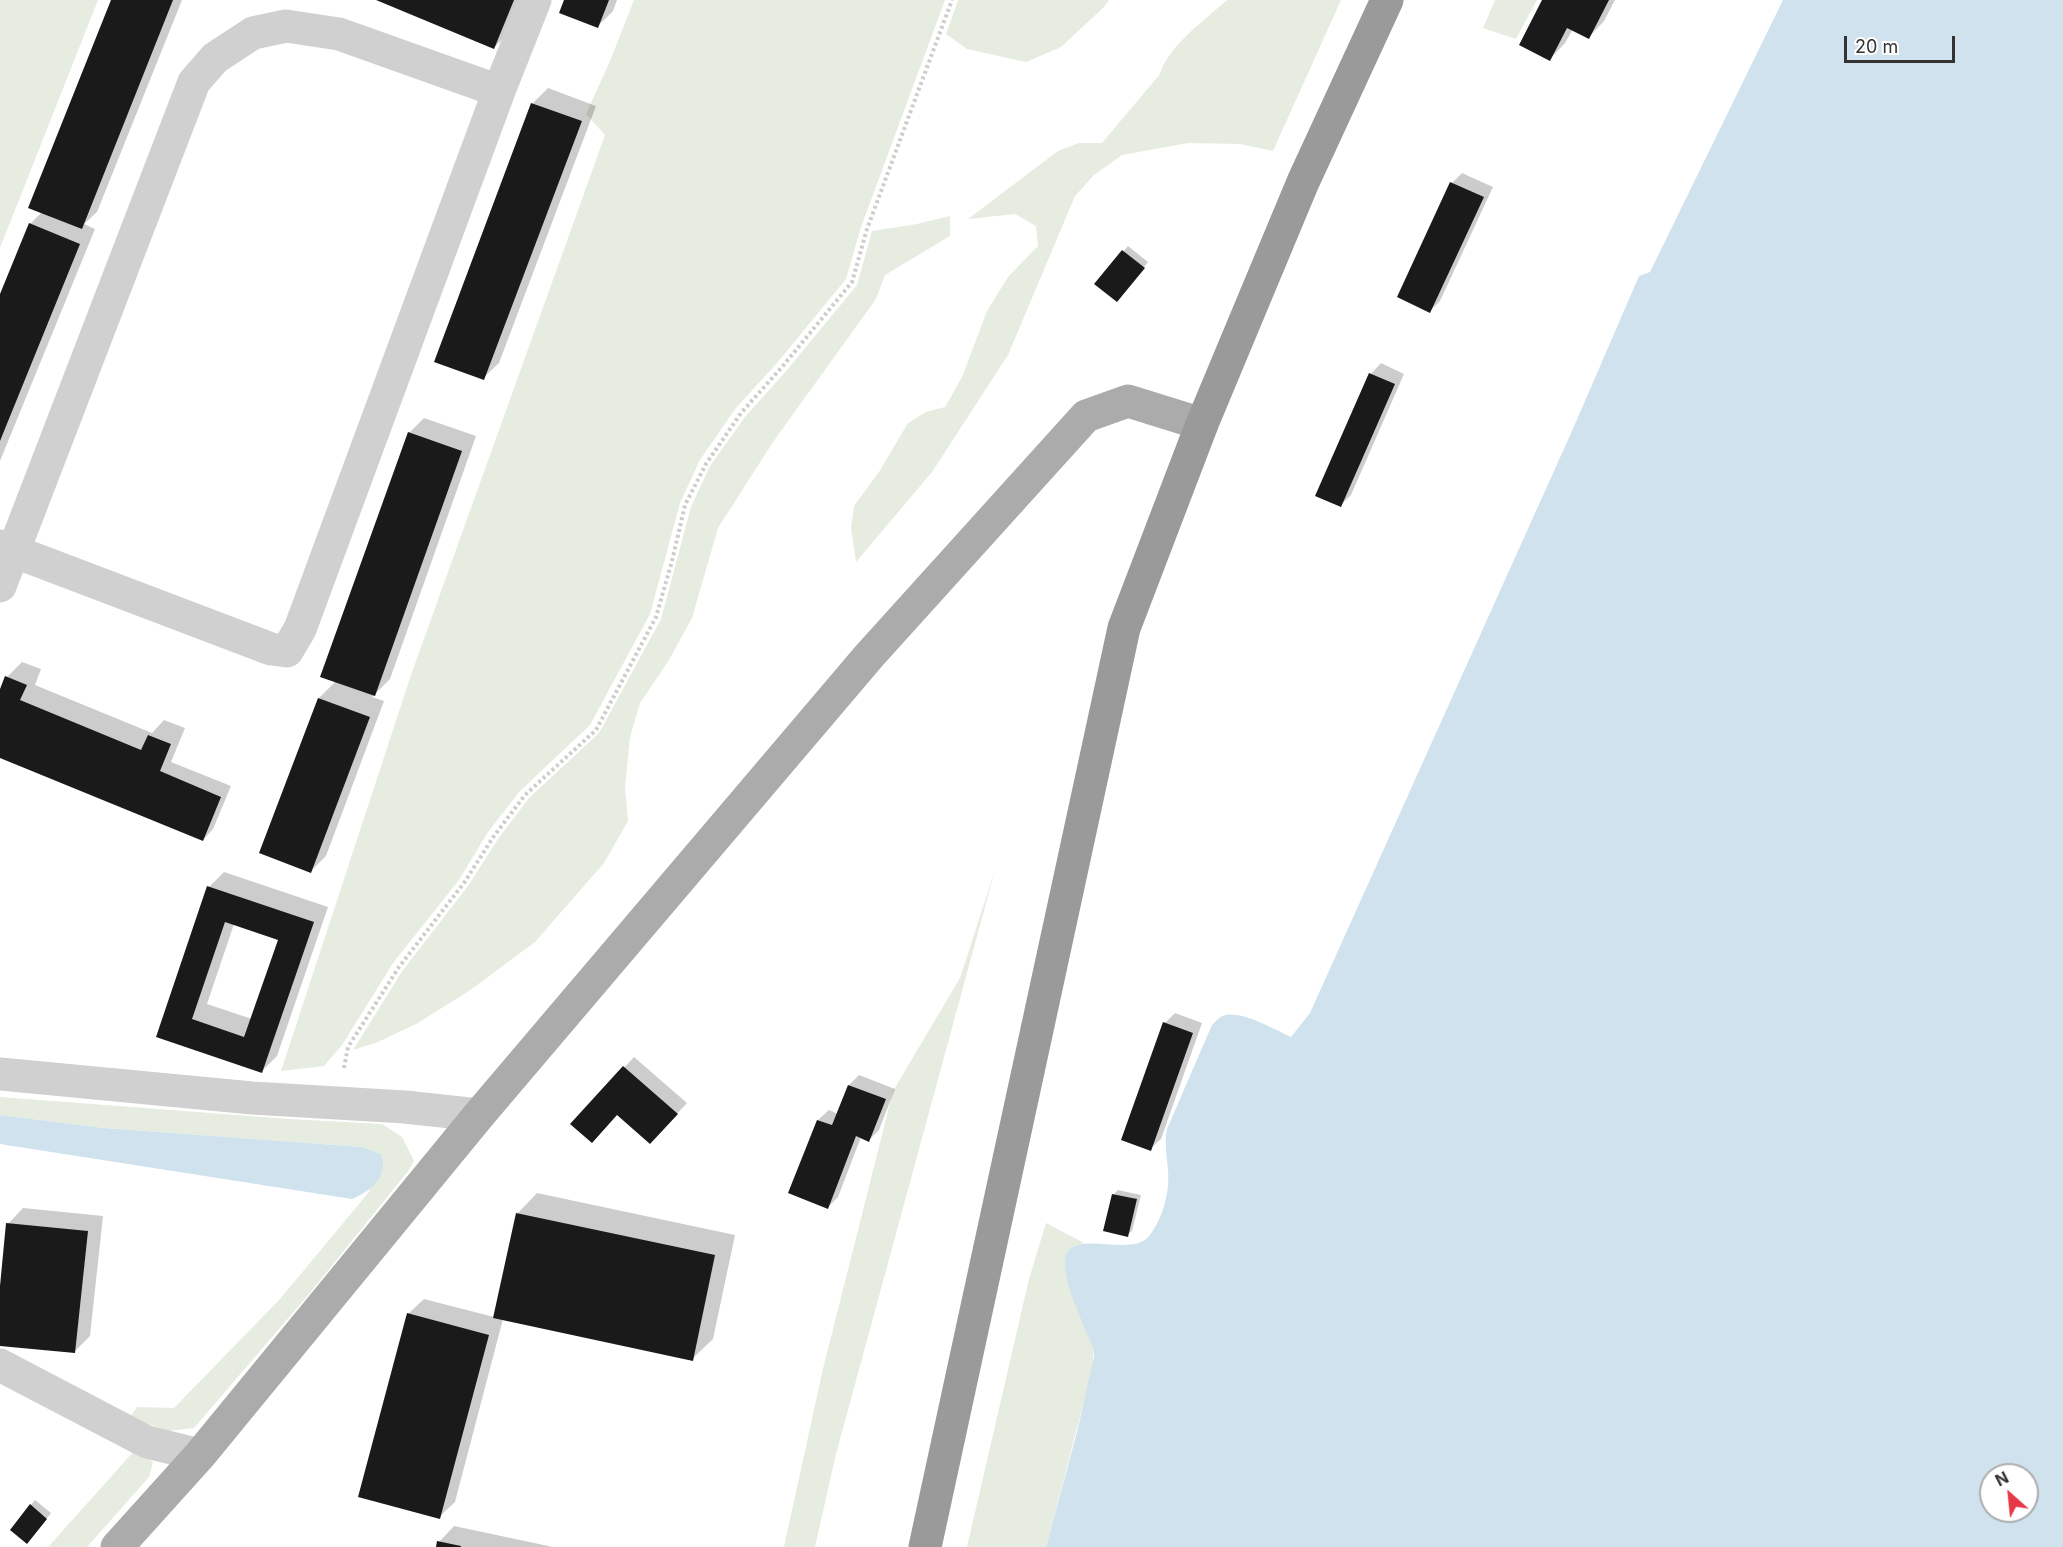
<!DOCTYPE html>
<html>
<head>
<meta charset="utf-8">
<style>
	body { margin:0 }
	#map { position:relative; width:2063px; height:1547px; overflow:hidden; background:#fff; font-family:Inter,sans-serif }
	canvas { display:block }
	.north { position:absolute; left:1979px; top:1463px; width:60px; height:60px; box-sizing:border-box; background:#fff; border:2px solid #adadad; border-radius:50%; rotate:333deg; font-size:16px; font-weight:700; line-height:24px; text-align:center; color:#333 }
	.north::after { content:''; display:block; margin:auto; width:21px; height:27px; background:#e63946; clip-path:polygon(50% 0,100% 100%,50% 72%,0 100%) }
	.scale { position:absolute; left:1844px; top:36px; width:111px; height:27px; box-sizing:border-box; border:3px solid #333; border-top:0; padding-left:8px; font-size:18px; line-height:21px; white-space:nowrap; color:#333; -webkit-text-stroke:4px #fff; paint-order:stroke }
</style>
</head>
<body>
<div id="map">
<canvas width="2063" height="1547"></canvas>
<div class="north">N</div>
<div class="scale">20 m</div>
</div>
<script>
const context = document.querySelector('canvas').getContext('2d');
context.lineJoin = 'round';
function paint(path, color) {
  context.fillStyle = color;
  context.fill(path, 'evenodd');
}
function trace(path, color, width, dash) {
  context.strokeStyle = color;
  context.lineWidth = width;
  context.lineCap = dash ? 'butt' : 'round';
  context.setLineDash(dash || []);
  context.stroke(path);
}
const green = new Path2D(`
	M0 0H98L0 248Z
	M634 0H945L861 227 846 279 777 363 735 409 700 460 680 503 650 614 590 725 520 791 488 832 459 880 393 963 342 1045 324 1066 281 1071 411 675 605 135 586 114 610 61Z
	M958 0H1109L1104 7 1061 47 1026 62 967 49 946 34Z
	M1227 0H1341L1273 151 1240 144 1188 143 1122 155 1094 175 1075 196 1008 355 932 472 856 562 851 528 854 506 879 472 908 423 926 412 945 407 962 377 987 311 1008 277 1038 246 1036 226 1015 214 968 219 1058 151 1079 143H1102L1160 74C1168 46 1206 19 1227 0Z
	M1495 0H1537L1516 39 1483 28Z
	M950 216V236L885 275 876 299 773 442 718 528 692 618 669 660 640 703 630 737 625 788 628 821 604 863 535 942 469 991 416 1024 378 1042 353 1050 403 970 468 886 498 839 529 798 599 733 661 619 691 507 710 466 745 417 787 370 857 285 872 231 917 224Z
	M995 870 836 1454 815 1547H784L822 1373 893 1091 960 978Z
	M0 1097 289 1119 382 1124 402 1137 414 1161 409 1170 309 1294 194 1428 167 1431 130 1417 137 1407 174 1408 280 1299 369 1192 381 1154 362 1147 104 1128 0 1115Z
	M1046 1223 1084 1243 1074 1246 1065 1264 1070 1288 1093 1348V1367L1046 1547H967L1029 1279Z
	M135 1450 153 1462 149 1477 87 1547H48Z`);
const water = new Path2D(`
	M1783 0H2063V1547H1046L1077 1432 1094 1357 1093 1348C1084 1324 1066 1290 1065 1265 1063 1223 1130 1260 1149 1236 1163 1219 1170 1191 1168 1170 1167 1157 1164 1143 1167 1129L1212 1025C1215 1022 1219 1017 1223 1016 1240 1009 1275 1030 1291 1037L1310 1013 1572 431 1639 276 1650 272ZM1991 1475H2027V1511H1991Z
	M0 1115 104 1128 362 1147 381 1154C389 1177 371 1191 352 1199L0 1144Z`);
const shadow = new Path2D(`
	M113 0H182L97 212 84 224 95 229 0 461V298L30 224 42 212Z
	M379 0H522L509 32 494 48Z
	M566 0H617L613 11 597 27Z
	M1544 0H1615L1604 21 1589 37 1573 29 1565 43 1550 59Z
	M548 88 596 106 499 363 483 378 436 361 533 103Z
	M1462 173 1493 187 1440 301 1430 311 1452 183Z
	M1128 246 1148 262 1122 295 1096 284Z
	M1381 363 1404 374 1351 495 1341 505 1317 495 1371 374Z
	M424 418 476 436 390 679 372 697 384 701 326 856 311 871 319 698 336 681 409 433Z
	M22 662 41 669 35 685 152 733 164 720 185 728 171 762 231 786 213 829 203 840 0 756V693L7 677Z
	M224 872 328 907 277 1056 262 1071 158 1036 209 887ZM234 924 280 939 252 1019 207 1004Z
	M1175 1013 1202 1023 1161 1139 1150 1149 1165 1023Z
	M634 1057 687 1103 660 1132 618 1114 572 1124Z
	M859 1075 895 1089 879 1130 869 1140 861 1137 838 1197 828 1207 790 1193 818 1120 829 1110 838 1114 849 1085Z
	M1118 1190 1141 1195 1132 1231 1127 1235 1114 1194Z
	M537 1193 735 1235 713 1339 692 1359 503 1319 455 1502 439 1517 408 1314 424 1299 494 1317 517 1214Z
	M23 1208 103 1216 90 1336 75 1351 0 1344V1300L8 1224Z
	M35 1500 51 1513 32 1537 31 1505Z
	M454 1526 553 1547H437L439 1542Z`);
const building = new Path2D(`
	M111 0H173L82 229 28 208Z
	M376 0H514L494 49Z
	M564 0H609L598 28 559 13Z
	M1542 0H1609L1589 39 1567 28 1550 61 1519 45Z
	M531 103 582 121 484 380 434 362Z
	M1450 182 1484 197 1430 313 1397 297Z
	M29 223 80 244 0 441V294Z
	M1122 250 1145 268 1117 302 1094 284Z
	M1369 373 1395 384 1341 507 1315 496Z
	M408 432 462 451 375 696 320 677Z
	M5 676 27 685 20 700 141 750 148 735 171 744 160 771 221 797 203 841 0 758V689Z
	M318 698 370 717 311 873 259 853Z
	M207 886 314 922 262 1073 156 1037ZM225 922 278 940 244 1037 192 1019Z
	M1163 1022 1193 1033 1151 1151 1121 1140Z
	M623 1066 678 1114 650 1144 617 1115 592 1143 570 1124Z
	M848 1085 886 1099 869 1142 856 1136 828 1209 788 1193 817 1120 832 1125Z
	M1112 1194 1137 1199 1128 1237 1103 1231Z
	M516 1213 715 1255 693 1361 493 1318Z
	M6 1223 88 1231 75 1353 0 1346V1286Z
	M407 1313 489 1335 440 1519 358 1497Z
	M30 1504 47 1519 27 1544 10 1530Z
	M437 1541 461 1546V1547H436Z`);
const path = new Path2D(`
	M344 1068 348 1047 399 967 464 883 494 836 525 795 596 730 656 617 672 561 685 505 706 464 741 413 782 367 852 282 867 229 952 0`);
const minor = new Path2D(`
	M0 546 271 649 287 651 300 629 499 91 535 0
	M0 586 194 82 215 58 253 33 286 26 339 34 499 91
	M0 1074 252 1098 405 1107 479 1115
	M0 1365 147 1442 200 1455`);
const major = new Path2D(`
	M117 1547 200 1455 479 1115 869 656 1086 416 1128 401 1202 424`);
const highway = new Path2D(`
	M925 1547 1124 628 1202 424 1303 182 1387 0`);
paint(green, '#e6ecdf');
paint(water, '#cfe2ee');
paint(shadow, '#0003');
paint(building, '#1a1a1a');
trace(path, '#cdcdcd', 4, [3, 3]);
trace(minor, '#d0d0d0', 33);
trace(major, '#ababab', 33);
trace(highway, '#9a9a9a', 33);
</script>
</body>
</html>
